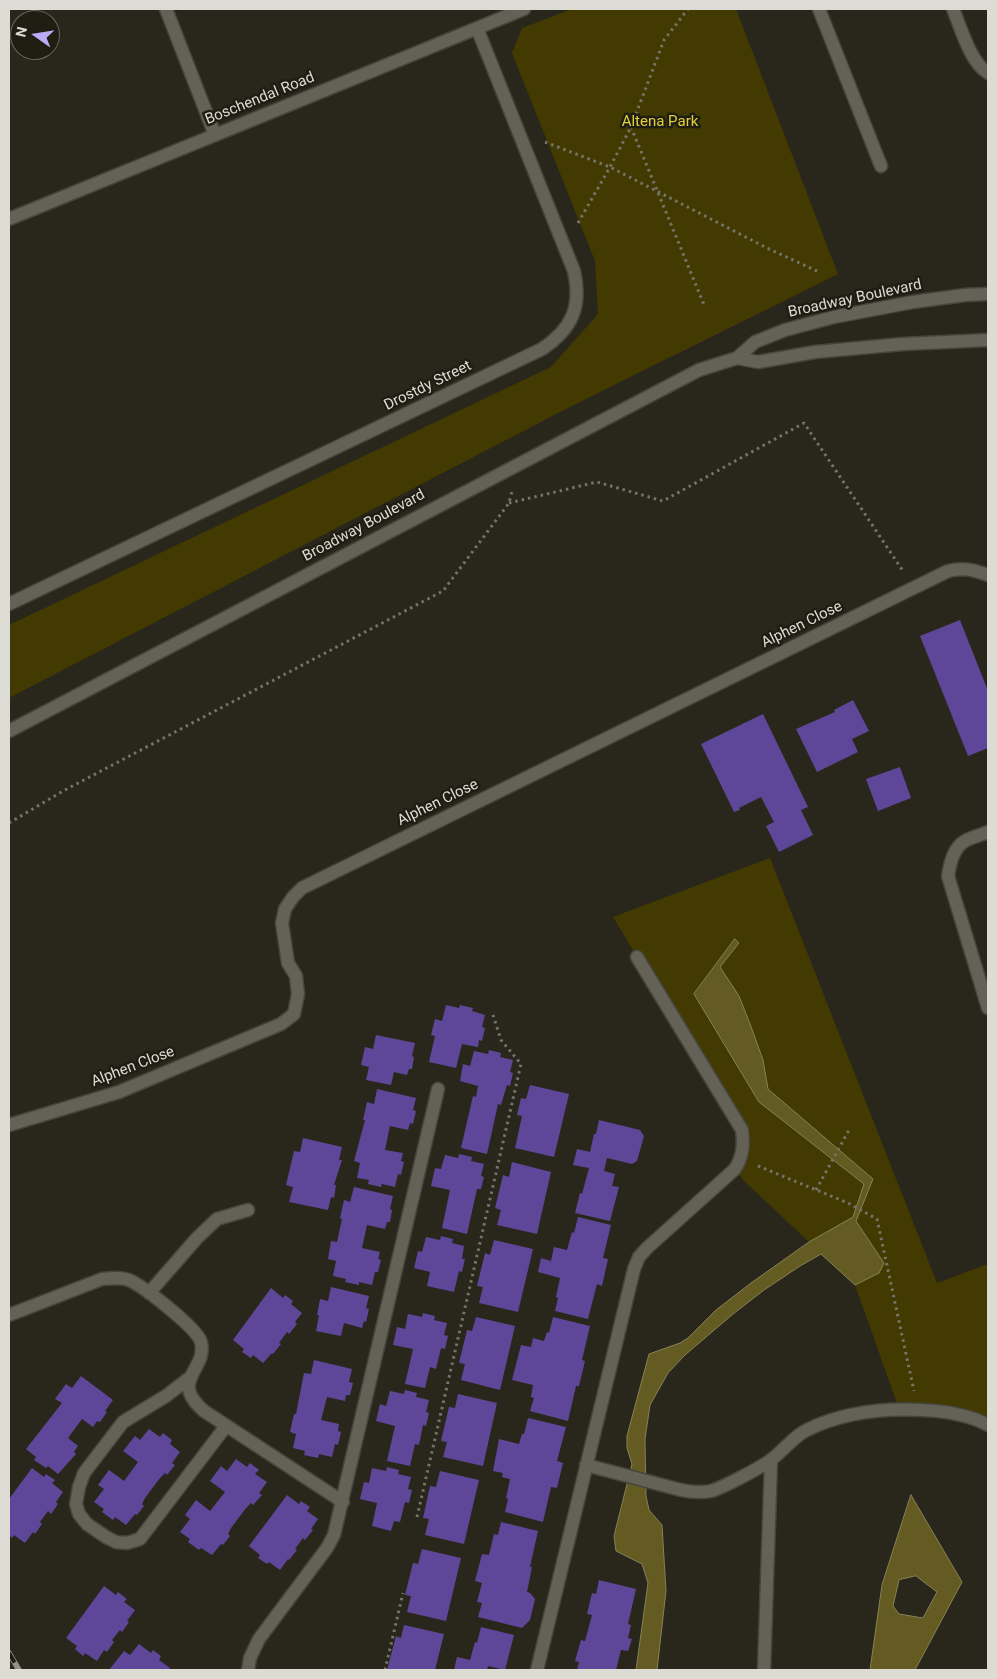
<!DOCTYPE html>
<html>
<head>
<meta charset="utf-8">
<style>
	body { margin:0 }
	#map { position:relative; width:997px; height:1679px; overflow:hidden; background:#29271c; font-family:Roboto,sans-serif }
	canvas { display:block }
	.frame { position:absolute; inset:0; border:10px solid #dcdcd4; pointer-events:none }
	.north { position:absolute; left:10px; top:10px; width:50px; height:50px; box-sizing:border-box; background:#1f1e13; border:1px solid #6b6a60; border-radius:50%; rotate:283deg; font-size:14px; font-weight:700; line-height:20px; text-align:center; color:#dcdcd4 }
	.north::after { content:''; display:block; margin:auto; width:18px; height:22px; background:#bbaaf6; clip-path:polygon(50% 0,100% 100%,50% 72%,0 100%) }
</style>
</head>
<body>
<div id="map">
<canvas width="997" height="1679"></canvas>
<div class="frame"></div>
<div class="north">N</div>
</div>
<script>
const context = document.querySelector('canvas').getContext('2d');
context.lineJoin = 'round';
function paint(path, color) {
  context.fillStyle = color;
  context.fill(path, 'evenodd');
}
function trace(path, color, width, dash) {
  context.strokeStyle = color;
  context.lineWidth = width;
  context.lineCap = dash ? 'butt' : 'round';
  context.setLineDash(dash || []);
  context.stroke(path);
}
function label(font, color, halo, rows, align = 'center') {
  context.font = font + ' Roboto,sans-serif';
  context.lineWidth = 5;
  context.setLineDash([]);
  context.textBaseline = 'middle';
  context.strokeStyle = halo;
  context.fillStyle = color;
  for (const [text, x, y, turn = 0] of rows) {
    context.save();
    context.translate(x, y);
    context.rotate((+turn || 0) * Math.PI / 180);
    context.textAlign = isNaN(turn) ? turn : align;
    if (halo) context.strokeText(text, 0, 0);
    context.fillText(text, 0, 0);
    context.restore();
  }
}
const green = new Path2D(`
	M572 9H736L838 274 566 409 9 698V625L551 367 598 314 595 261 512 53 522 28Z
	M770 858 937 1283 988 1264V1423L898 1406 855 1285 744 1181 736 1170 743 1130 613 917Z`);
const water = new Path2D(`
	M735 939 739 943 720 967 739 996 750 1024 763 1060 768 1089 873 1179 856 1221 884 1263 879 1273 855 1285 821 1254 800 1266 764 1290 733 1314 685 1355 668 1373 650 1405 645 1439 646 1496 649 1510 662 1525 666 1591 657 1670H636L648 1583 642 1564 616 1551 614 1536 632 1464 627 1448V1436L649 1354 680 1343 688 1338 716 1310 751 1283 809 1242 853 1217 864 1184 759 1102 694 994Z
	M911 1495 962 1582 915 1670H870L882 1585ZM916 1576 937 1592 923 1618 899 1614 893 1606 899 1580Z`);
const building = new Path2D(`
	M960 620 988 691V748L968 756 920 636Z
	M853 700 869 731 852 739 858 752 817 772 796 729 835 712 834 710Z
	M763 714 808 807 801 810 813 835 779 852 766 826 774 822 761 797 739 808 740 810 734 812 701 744Z
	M900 767 911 798 878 811 866 779Z
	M446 1005 459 1008 460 1005 473 1008 472 1011 485 1015 482 1027 485 1028 482 1041 479 1040 478 1047 462 1044 456 1068 429 1062 435 1036 431 1035 435 1019 442 1021Z
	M376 1035 415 1043 412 1056 414 1057 412 1069H409L407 1075 394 1072 391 1085 366 1080 369 1067 361 1065 365 1047 373 1049Z
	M489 1050 501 1053 500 1057 513 1060 510 1072 513 1073 510 1086 507 1085 501 1105 498 1104 487 1154 461 1148 473 1096 476 1097 478 1086 460 1081 463 1064 470 1066 474 1051 488 1054Z
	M530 1085 569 1094 554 1157 515 1148 522 1116 517 1115 521 1098 526 1099Z
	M377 1089 416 1098 413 1110 416 1111 413 1124 410 1123 408 1130 390 1126 385 1150 403 1153 401 1161 404 1162 401 1175 398 1174 395 1187 382 1184 381 1187 368 1184 369 1180 357 1178 360 1163 354 1161 365 1120H363L367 1102 374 1104Z
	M599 1120 640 1130 644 1136 637 1161 632 1164 607 1158 604 1171 615 1174 612 1186 619 1187 610 1221 575 1213 580 1193 582 1194 589 1168 573 1165 577 1149 590 1152 594 1134H596Z
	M303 1138 342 1147 339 1160H342L334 1185H336L334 1198 331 1197 328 1210 289 1202 293 1187 286 1185 294 1151 300 1152Z
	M459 1154 472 1157 471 1161 484 1164 481 1176 484 1177 481 1189H477L467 1234 442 1228 450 1190 431 1186 435 1168 441 1169 445 1155 458 1158Z
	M512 1162 551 1172 537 1234 497 1225 501 1210 495 1208 503 1175 509 1177Z
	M354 1187 393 1196 390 1209 392 1210 390 1222H387L385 1229 367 1225 362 1248 380 1252 378 1259 381 1260 378 1272H375L372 1285 359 1282V1285L345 1282 346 1279 333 1276 336 1261 328 1259 331 1241 337 1242 342 1219 340 1218 344 1200 350 1202Z
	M578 1217 611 1225 603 1258 608 1259 602 1286 597 1284 588 1319 555 1311 558 1298 556 1297 560 1278 538 1272 541 1258 551 1261 554 1247 567 1250 572 1232 574 1233Z
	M441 1236 453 1239 452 1243 464 1246 462 1259H465L462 1272 459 1271 454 1292 427 1286 430 1272 414 1268 418 1251 422 1252 426 1237 440 1240Z
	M494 1240 533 1249 518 1312 479 1303 483 1287 477 1286 485 1253 490 1255Z
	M331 1287 369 1296 366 1308 369 1309 366 1322 364 1321 362 1328 344 1323 341 1336 316 1331 319 1315H317L320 1299 328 1301Z
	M271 1288 283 1298 285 1295 293 1301 291 1304 302 1313 295 1322 297 1324 289 1334 287 1332 279 1343 281 1344 273 1354 272 1353 263 1363 253 1355 251 1358 242 1352 244 1349 233 1340Z
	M423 1313 435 1316 434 1320 447 1323 444 1335 448 1336 445 1349 441 1348 436 1369 430 1367 425 1388 405 1384 413 1349 393 1345 397 1327 405 1329 408 1314 422 1317Z
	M476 1317 515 1326 500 1390 461 1380 465 1364 459 1363 467 1330 472 1331Z
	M553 1317 590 1326 582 1360 585 1361 579 1386H576L568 1421 530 1411 534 1398 531 1397 533 1385 512 1380 521 1345 531 1347 533 1338 544 1341 547 1332 549 1333Z
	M314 1360 352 1369 349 1382 353 1383 350 1395H346L345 1401 327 1397 321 1420 339 1424 338 1431 341 1432 338 1445 335 1444 332 1457 319 1454 318 1458 304 1455 305 1451 293 1448 296 1434 290 1432 294 1414H296L304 1373 311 1374Z
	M81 1376 113 1400 105 1411 107 1412 100 1422 97 1421 93 1427 82 1419 68 1438 78 1446 74 1452 76 1454 58 1474 48 1466 46 1468 34 1460 36 1457 26 1449 62 1403 55 1399 66 1384 72 1388Z
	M405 1390 417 1393 416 1397 429 1400 426 1412 429 1413 426 1426 423 1425 419 1445 415 1444 410 1466 387 1461 395 1426 376 1421 380 1404 386 1406 390 1391 404 1394Z
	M458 1394 497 1403 483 1466 443 1457 447 1442 441 1441 449 1407 455 1408Z
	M528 1418 566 1427 557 1461 563 1463 557 1488 551 1487 543 1522 505 1512 508 1499 506 1498 510 1479 502 1477 503 1473 493 1471 499 1439 519 1444 522 1434H524Z
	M149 1429 160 1437 163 1433 172 1440 170 1444 180 1452 172 1463 175 1465 167 1475 165 1473 160 1478 145 1498 142 1504 144 1506 137 1515 135 1514 126 1525 115 1517 113 1520 102 1512 104 1509 94 1502 104 1489 98 1485 109 1470 124 1481 138 1462 123 1451 135 1436 140 1440Z
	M236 1459 247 1467 250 1463 259 1470 255 1474 267 1482 259 1493 262 1495 253 1505 251 1503 246 1508 231 1528 228 1534 230 1536 223 1545 221 1544 212 1555 201 1548 199 1550 188 1542 190 1539 180 1532 190 1519 185 1515 196 1500 210 1511 225 1492 210 1481 221 1466 227 1471Z
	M387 1467 399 1470 398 1474 411 1477 408 1489 412 1490 409 1503 405 1502 400 1522 394 1521 391 1531 372 1526 377 1503 360 1499 364 1482 369 1483 372 1468 386 1471Z
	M32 1468 44 1477 46 1474 55 1480 52 1483 63 1492 56 1502 58 1504 51 1514 48 1511 40 1522 42 1524 35 1534 33 1532 25 1543 14 1535 12 1538 9 1535V1499Z
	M440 1471 479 1480 464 1544 425 1535 429 1519 423 1518 430 1486 436 1487Z
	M287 1495 299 1504 301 1501 310 1507 307 1511 318 1519 311 1529 313 1530 305 1540 303 1538 295 1549 297 1550 289 1560 288 1559 280 1570 269 1562 267 1564 258 1558 260 1555 249 1546Z
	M501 1522 538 1531 530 1567H532L527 1592 530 1593 535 1599 530 1620 522 1628 478 1617 482 1603 477 1602 482 1583 475 1581 482 1554 489 1555 494 1534 498 1535Z
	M422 1549 461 1558 446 1621 407 1612 411 1596 405 1595 413 1563 418 1564Z
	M599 1580 636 1589 628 1624 631 1625 628 1638 632 1639 628 1651 621 1650 616 1670H577L579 1662 575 1661 581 1640 585 1641 592 1615 587 1614 592 1593 596 1594Z
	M104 1586 116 1595 118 1592 127 1599 124 1602 135 1610 127 1621 129 1622 122 1632 120 1630 112 1640 114 1642 107 1652 104 1650 97 1661 85 1653 83 1656 75 1649 77 1646 66 1638Z
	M404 1625 444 1634 435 1670H387L396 1636 401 1638Z
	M481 1627 514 1635 505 1670 488 1666 487 1670H454L457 1657 470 1660 475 1642 477 1643Z
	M139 1644 151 1653 153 1650 161 1656 159 1660 170 1668 168 1670H109L124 1651 130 1655Z`);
const path = new Path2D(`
	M631 127 705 307
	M545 142 610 167 767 248 819 272
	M578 223 610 167 631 127 664 40 688 9
	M509 503 597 482 663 501 804 423 903 571
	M9 823 63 791 443 591 509 503 512 491
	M758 1166 848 1203 877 1219 914 1391
	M816 1190 849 1130
	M417 1517 521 1064 501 1040 493 1015
	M385 1670 403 1593`);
const street = new Path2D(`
	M166 9 215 135
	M819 9 881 166
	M953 9C961 28 970 62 988 73
	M9 219 524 9
	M9 604 542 349C572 329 582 307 574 271L477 28
	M988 832C981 835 972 837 965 841 953 848 950 864 948 876L988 1008
	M9 1125 119 1092 281 1024 294 1014 298 994 296 976 288 963 282 923 285 909 293 897 302 888 948 571C964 567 974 570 988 575
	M149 1293 197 1238 217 1219 248 1210
	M9 1315 102 1279C112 1278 120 1277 129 1280 143 1286 197 1328 201 1342 208 1370 168 1380 204 1411L343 1502
	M188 1379 166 1396 123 1422 84 1473 79 1487 76 1504 79 1514 87 1524 106 1537 116 1542 127 1543 140 1539 226 1426
	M586 1465 681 1490C691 1492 701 1493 711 1491 724 1487 762 1467 772 1459 784 1450 794 1436 807 1430 843 1412 882 1408 922 1410 945 1411 968 1414 988 1425
	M248 1670 250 1658 259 1639 327 1548 334 1535 438 1089
	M537 1670 634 1269 639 1257 647 1248 735 1169C743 1156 744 1145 742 1130L637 957
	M764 1670 771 1461`);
const secondary = new Path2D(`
	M737 358 758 362 815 352 903 344 988 340
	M9 731 699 370 737 358 755 342 785 330 834 317 913 302 965 295 988 294`);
const rail = new Path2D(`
	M9 1653 19 1670`);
const streetNames = [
	["Boschendal Road",260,99,-22],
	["Broadway Boulevard",855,299,-12],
	["Drostdy Street",428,386,-26],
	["Broadway Boulevard",364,526,-28],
	["Alphen Close",802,625,-26],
	["Alphen Close",438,803,-26],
	["Alphen Close",133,1067,-21]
];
const parkNames = [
	["Altena Park",660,122]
];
paint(green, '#423a00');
paint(water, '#635b22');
trace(water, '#878257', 1);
paint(building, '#5e4799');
trace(street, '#46453c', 15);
trace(secondary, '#46453c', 15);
trace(path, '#75746a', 3, [2.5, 4]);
trace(street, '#646256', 12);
trace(secondary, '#646256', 12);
trace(rail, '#939289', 5.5);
trace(rail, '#1f1e13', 4, [11]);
label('15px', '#dcdcd4', '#1f1e13', streetNames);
label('15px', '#e4cf3d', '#1f1e13', parkNames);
</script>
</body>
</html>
